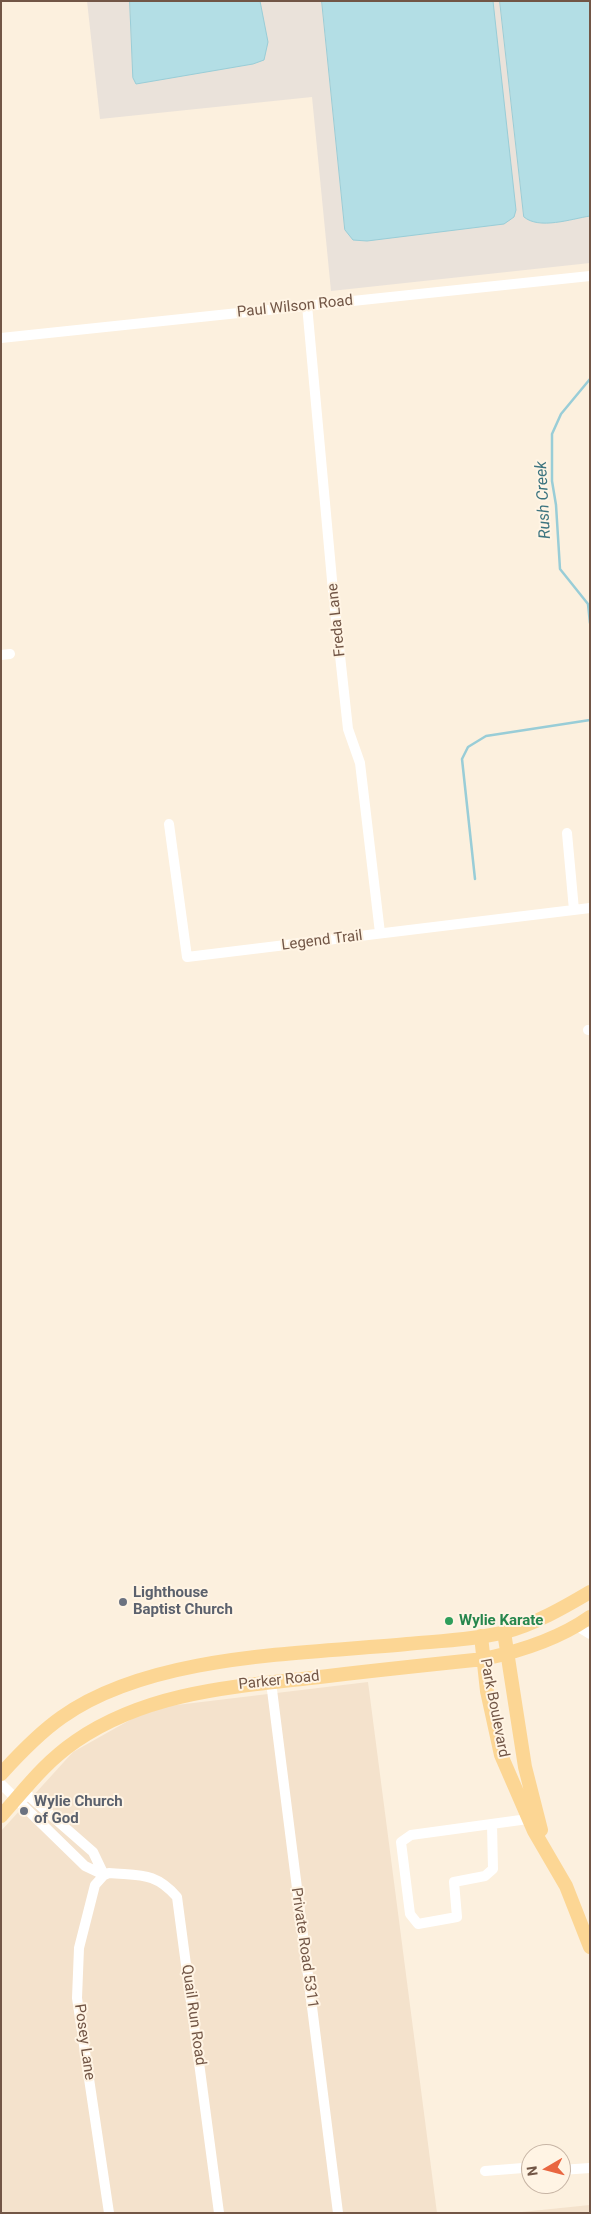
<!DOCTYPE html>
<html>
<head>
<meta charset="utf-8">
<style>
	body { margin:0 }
	#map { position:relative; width:591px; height:2214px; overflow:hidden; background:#fcf0de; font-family:Roboto,sans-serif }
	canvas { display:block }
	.frame { position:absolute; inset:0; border:2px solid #725646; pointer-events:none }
	.north { position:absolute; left:521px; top:2144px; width:50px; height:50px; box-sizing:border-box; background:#fff4e4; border:1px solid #c7b5a5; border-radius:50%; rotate:262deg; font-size:14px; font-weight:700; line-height:20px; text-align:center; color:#725646 }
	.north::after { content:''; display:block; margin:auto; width:18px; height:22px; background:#e96640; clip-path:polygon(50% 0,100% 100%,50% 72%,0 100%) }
</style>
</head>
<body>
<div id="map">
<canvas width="591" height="2214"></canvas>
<div class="frame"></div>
<div class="north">N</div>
</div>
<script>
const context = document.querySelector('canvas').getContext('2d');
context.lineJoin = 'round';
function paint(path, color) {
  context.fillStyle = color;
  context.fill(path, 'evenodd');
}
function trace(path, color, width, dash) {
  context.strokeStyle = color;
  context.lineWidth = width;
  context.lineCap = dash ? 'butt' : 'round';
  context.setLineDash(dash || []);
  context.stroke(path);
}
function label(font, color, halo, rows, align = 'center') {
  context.font = font + ' Roboto,sans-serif';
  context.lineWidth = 4;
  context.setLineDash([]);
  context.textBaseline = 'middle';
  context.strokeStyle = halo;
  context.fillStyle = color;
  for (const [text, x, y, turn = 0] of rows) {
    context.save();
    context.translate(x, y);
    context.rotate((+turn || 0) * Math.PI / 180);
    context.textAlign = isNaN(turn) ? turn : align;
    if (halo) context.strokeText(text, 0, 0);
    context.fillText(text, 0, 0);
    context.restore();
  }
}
const residential = new Path2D(`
	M368 1682 437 2213H1V1831L73 1752 137 1716 160 1707Z
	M590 2205V2213H512Z`);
const industrial = new Path2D(`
	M87 1H590V263L331 291 312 97 100 119Z`);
const water = new Path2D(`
	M130 1H260L268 42 264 60 253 64 136 84 133 78Z
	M322 1H493L516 210 514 217 504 224 367 241 353 240 345 230Z
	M500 1H590V216C571 219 539 230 524 217Z`);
const stream = new Path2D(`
	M590 379 561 414 552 434V481L556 505 560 569 588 604 590 623
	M475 879 462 759 468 747 486 736 590 720`);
const minor = new Path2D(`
	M307 305 333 591 348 729 360 763 380 933
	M1 338 590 276
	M1 655 10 654
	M169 824 187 957 590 908
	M567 833 574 910
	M588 1030H590
	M577 1626 590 1634
	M271 1682 338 2213
	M1 1784 85 1866 104 1875 109 1873C141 1876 155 1872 177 1897L219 2213
	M16 1800 29 1796 93 1852 104 1875
	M492 1824 493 1869 485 1876 454 1882 457 1917 418 1924 410 1914 401 1842 411 1835 528 1819
	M104 1875 95 1885 79 1948 77 1998 109 2213
	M561 2170 590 2168
	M485 2171 523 2168 531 2173`);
const major = new Path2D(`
	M504 1632 525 1767 541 1830
	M481 1636 487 1691 501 1755 534 1831 566 1886 590 1947
	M1 1774C20 1753 39 1733 62 1717 151 1654 300 1654 407 1644 439 1641 473 1640 505 1632 535 1624 563 1608 590 1592
	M1 1816C26 1788 44 1763 76 1741 146 1693 229 1687 311 1678 368 1671 426 1665 484 1659 521 1651 559 1639 590 1617`);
const markers = [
	[123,1602,5,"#6b7280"],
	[449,1621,5,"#2e9e5b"],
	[24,1811,5,"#6b7280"]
];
const streetNames = [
	["Paul Wilson Road",295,307,-6],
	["Freda Lane",337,620,-96],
	["Legend Trail",322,941,-7],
	["Parker Road",279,1681,-6],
	["Park Boulevard",494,1708,79],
	["Private Road 5311",304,1948,82],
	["Quail Run Road",193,2015,82],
	["Posey Lane",84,2042,82]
];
const worshipNames = [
	["Lighthouse",133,1593],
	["Baptist Church",133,1610],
	["Wylie Church",34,1802],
	["of God",34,1819]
];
const leisureNames = [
	["Wylie Karate",459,1621]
];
const waterNames = [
	["Rush Creek",544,500,-93]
];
paint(residential, '#f4e2cc');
paint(industrial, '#eae2da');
paint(water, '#b3dee5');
trace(water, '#99cdd7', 1);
trace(stream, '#99cdd7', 2.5);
trace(minor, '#fff', 10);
trace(major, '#fcd694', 14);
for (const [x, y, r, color] of markers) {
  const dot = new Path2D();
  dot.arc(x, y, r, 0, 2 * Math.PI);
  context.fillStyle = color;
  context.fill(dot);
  trace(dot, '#fff4e4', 2);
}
label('15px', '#725646', '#fff4e4', streetNames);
label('bold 15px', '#5b616d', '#fff4e4', worshipNames, 'left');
label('bold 15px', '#27864d', '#fff4e4', leisureNames, 'left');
label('italic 16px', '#3d747f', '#fff4e4', waterNames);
</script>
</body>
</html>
